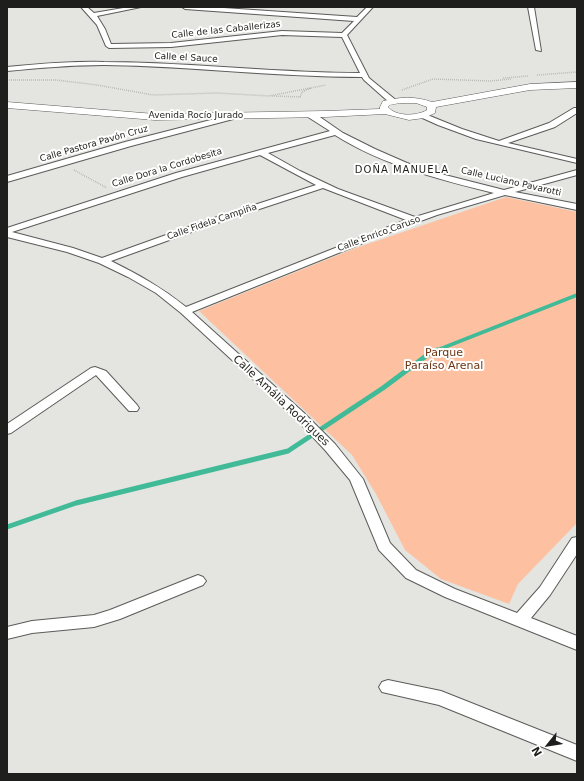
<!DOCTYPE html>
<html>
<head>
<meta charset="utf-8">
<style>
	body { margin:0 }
	#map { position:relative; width:584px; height:781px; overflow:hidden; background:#e4e4e1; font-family:"DejaVu Sans",sans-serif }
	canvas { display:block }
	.frame { position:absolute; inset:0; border:8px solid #1e1e1d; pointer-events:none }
	.north { position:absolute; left:528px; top:725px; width:40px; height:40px; -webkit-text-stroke:3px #fffffe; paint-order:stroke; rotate:240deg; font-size:11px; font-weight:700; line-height:16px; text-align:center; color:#1e1e1d }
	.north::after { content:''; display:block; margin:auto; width:14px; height:18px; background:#1e1e1d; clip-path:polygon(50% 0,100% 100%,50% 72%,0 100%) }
</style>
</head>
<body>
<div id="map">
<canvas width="584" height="781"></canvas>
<div class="frame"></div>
<div class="north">N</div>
</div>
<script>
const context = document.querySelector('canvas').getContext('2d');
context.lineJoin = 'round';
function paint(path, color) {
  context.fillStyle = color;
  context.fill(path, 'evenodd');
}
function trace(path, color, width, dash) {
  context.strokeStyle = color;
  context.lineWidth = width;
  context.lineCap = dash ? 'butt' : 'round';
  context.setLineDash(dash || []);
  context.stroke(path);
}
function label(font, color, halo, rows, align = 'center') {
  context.font = font + ' "DejaVu Sans",sans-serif';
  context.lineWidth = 4;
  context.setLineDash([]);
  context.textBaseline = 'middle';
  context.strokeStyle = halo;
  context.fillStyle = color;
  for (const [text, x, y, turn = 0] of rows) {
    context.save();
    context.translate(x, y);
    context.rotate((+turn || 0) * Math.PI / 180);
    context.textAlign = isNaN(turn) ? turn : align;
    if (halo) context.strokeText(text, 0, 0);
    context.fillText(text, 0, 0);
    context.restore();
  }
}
const green = new Path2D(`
	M506 197 577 212V523L518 584 509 604 441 579 405 550 376 494 352 455 199 311 353 249Z`);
const streamFar1 = new Path2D(`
	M435 351 577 295`);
const stream = new Path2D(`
	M7 527 76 503 288 451 383 388 430 353 437 350`);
const path = new Path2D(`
	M537 75 577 72
	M503 78 528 76
	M7 80H56L97 85 153 95 217 93 269 96 326 85
	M402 90 433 79 490 81 511 79
	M272 96 300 97 302 92 311 88
	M74 170 107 188`);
const minor = new Path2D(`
	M81 7H87L94 13 129 7H141L97 16 105 29 111 44 171 43 282 31 342 33 354 21 185 9 182 7H209L357 17 367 7H373L347 35 369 78 397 101 393 103H390L364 80 362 77C276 77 190 66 104 65 72 65 39 68 7 71V67C39 64 72 61 104 62 189 62 274 73 360 73L342 37 282 35 171 47 109 48 106 46 97 25Z
	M528 7H534L541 51 536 50Z
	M574 108H577V113L555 127 508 143 577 159V163L476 139 438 125 418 116 422 114H425L462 129 499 141 549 123Z
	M308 113H314L343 133 375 149 407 163 441 174 504 190 577 170V175L515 192 577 204V210L505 195 437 215 388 233 192 312 303 412 335 444 363 479 390 543 416 570 455 589 517 613 540 587 572 538 577 537V554L550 595 531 618 577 636V650L445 597 406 578 379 550 350 480 325 450 295 418 181 313 156 293 128 277 99 263 67 252 7 237V228L176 173 330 131 308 117ZM335 135C382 165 441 180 494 193L415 217 338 189 300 171 268 153ZM260 155 316 185 205 221 102 258 73 248 12 232 182 177ZM323 188 406 220 186 307C161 287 139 275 111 261L211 225Z
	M234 114 238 116 237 118 131 146 7 182V176L125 142Z
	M95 367 106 371 137 405 139 408 137 411H129L96 375 11 433 7 434V424L91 368Z
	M198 575 203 577 206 581 203 585 120 619 94 627 32 633 7 639V627L32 621 94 615 110 610Z
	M388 680 441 691 577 745V761L439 705 382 692 379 687 382 682Z`);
const tertiary = new Path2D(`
	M577 82V88L530 90 436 107 435 113 424 118 409 120 385 114 325 117 155 120 7 108V102L155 114 325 111 380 109V107L383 101C400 97 415 96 432 102L530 84ZM400 103H416L427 107V110C417 116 396 117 388 107L390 105Z`);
const farStreetnames = [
	["Calle de las Caballerizas",226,30,-6],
	["Calle el Sauce",186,58,3],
	["Avenida Rocío Jurado",196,116],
	["Calle Pastora Pavón Cruz",94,144,-16],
	["Calle Dora la Cordobesita",167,168,-17],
	["Calle Luciano Pavarotti",511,182,13],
	["Calle Fidela Campiña",212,222,-19],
	["Calle Enrico Caruso",379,234,-20]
];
const farNeighbourhoodnames = [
	["DOÑA MANUELA",402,170]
];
const parkNames = [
	["Parque",444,353],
	["Paraíso Arenal",444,366]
];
const streetNames = [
	["Calle Amália Rodrigues",281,401,43]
];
paint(green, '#fdc1a1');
trace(streamFar1, '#40ba97', 3.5);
trace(stream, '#40ba97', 5);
trace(minor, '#5b5c59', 2);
trace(tertiary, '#5b5c59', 1);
trace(path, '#929290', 1.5, [0.5, 1.5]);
paint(minor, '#fff');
paint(tertiary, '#fff');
label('9px', '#1e1e1d', '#fffffe', farStreetnames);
context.letterSpacing = '1px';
label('10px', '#1e1e1d', '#fffffe', farNeighbourhoodnames);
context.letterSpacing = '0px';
label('11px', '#6b3513', '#fffffe', parkNames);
label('11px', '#1e1e1d', '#fffffe', streetNames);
</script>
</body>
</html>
